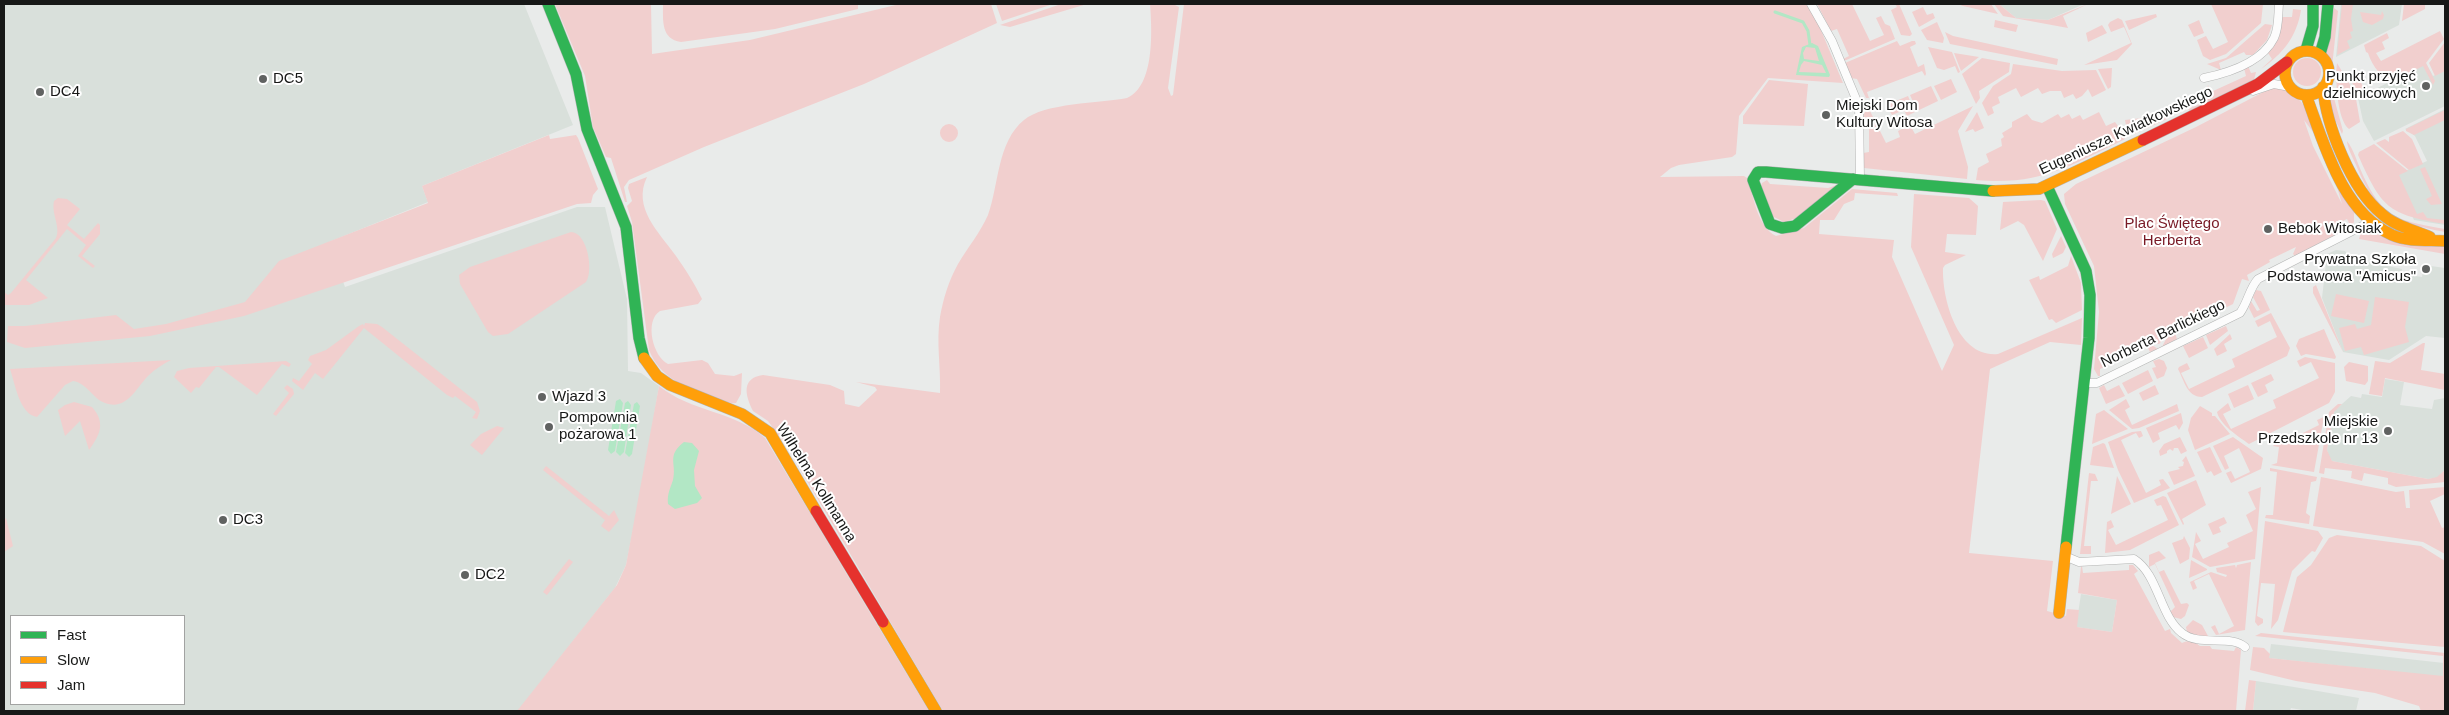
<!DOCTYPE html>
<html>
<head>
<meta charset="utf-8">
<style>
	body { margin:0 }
	#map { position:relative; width:2449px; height:715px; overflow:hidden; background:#e9ebea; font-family:Helvetica,sans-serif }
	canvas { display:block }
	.frame { position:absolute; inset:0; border:5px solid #171817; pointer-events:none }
	.legend { position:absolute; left:10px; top:615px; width:175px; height:90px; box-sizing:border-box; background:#fff; border:1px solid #a2a3a2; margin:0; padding:6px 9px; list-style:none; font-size:15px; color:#171817 }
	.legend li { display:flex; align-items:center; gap:10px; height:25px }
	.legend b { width:25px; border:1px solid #a2a3a2 }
</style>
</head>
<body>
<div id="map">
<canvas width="2449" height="715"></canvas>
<div class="frame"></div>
<ul class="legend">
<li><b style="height:6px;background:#30b455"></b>Fast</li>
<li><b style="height:6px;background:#ff9f0a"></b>Slow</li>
<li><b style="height:6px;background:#e5322d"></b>Jam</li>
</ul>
</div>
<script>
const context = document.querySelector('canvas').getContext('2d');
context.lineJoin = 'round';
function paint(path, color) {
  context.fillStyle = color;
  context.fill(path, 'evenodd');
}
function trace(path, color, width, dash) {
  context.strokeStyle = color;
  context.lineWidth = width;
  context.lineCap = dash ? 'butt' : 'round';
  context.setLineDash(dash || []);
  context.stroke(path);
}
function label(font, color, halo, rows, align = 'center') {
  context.font = font + ' Helvetica,sans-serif';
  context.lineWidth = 4;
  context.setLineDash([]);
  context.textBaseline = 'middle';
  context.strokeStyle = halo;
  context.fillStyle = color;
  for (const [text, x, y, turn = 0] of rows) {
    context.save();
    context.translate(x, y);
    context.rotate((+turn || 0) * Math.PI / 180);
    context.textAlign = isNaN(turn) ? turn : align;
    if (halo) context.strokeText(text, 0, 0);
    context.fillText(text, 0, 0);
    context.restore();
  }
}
const built = new Path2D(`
	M4 4H524L573 125 422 186 428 202 329 242 345 287 577 207H605L627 299 628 371 641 373 659 386 644 476 626 565 615 588 518 711H4ZM11 616H184V704H11Z
	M1999 4H2084L2048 20 2016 18Z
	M2341 4H2402L2399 25 2336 57Z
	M2426 63 2433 76 2445 70V106L2374 141 2363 121 2358 98Z
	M2445 109V225L2414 220 2394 176 2427 161 2415 136 2405 129Z
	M2336 250 2345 251 2350 258 2402 269 2401 274 2422 277 2424 265 2445 268V338L2426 336 2389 360 2343 352 2322 298 2327 254Z
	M2385 379 2404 382 2400 405 2432 409 2434 400 2445 398V470L2437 478 2428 479 2332 461 2329 457 2327 450 2334 411 2351 396 2361 398 2362 394 2382 397Z
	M2081 594 2117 600 2112 632 2076 627Z
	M2271 644 2444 663 2443 677 2269 658Z
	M2256 681 2294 687 2359 698 2356 711H2307L2291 708 2290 711H2253Z`);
const green = new Path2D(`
	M555 4H651L652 54 750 40 900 4H991L997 23 864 84 704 147 629 180 624 187 627 202H625L611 158 606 157 593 127 585 76Z
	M663 4H858V9L775 29 681 42C661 39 663 21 663 4Z
	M996 4H1053L1002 21Z
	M1061 4H1087L1010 27 1000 25Z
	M1150 4H1173L1179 7 1168 88 1171 96 1173 95 1184 4H1806L1818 23 1843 83 1768 78 1739 116 1736 154 1732 157 1679 165 1671 168 1660 177 1744 176 1747 178C1754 197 1757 226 1776 236L1804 228 1852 189 1897 193 1898 196 1855 193 1854 200 1844 204 1834 220H1820L1819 234 1894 240 1892 257 1942 371 1954 345 1911 247 1914 194 1969 198 1978 206 1976 235 1947 234 1945 252 1966 255 1945 265 1943 268C1942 300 1958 358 1998 354L2082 318 2081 345 2050 342 1990 369 1969 553 2053 561 2047 611 2066 616 2067 609 2079 610 2077 627 2112 632 2117 600 2078 593 2081 567 2082 566 2083 573 2129 570V565H2133L2138 571 2134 574 2165 631 2170 629 2171 633 2182 643C2188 640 2195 641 2200 646H2210L2212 649 2234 651 2236 647 2241 650 2236 711H943L787 447 768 421 753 411C745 395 741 378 763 375L830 385 844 391 845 404 859 407 877 390 875 387 856 382 940 393C941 368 936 342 940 317 943 299 949 280 958 264 968 247 980 233 988 215 999 185 997 142 1024 120 1044 103 1100 103 1127 98 1155 86 1152 30 1150 4Z
	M1817 4H1852L1870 41 1884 35 1876 18 1881 16 1885 24 1890 26 1895 39 1844 61 1843 59 1849 56 1837 29 1831 31Z
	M1895 4H1899L1912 34 1910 36 1901 35 1891 10 1897 7Z
	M1958 4H1991L1998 14 1963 6Z
	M1994 4H1999L2016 18 2048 20 2088 4 2063 16 2068 28 2003 16Z
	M2211 4H2263L2261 23 2226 54 2210 60 2203 56 2197 40 2206 36 2213 49 2228 42Z
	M2342 4H2353L2351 19 2353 31 2350 32 2352 38 2347 41 2350 48 2337 55Z
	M2404 4H2425V9L2402 21Z
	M1923 7 1927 15 1933 13 1935 18 1919 27 1912 12Z
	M2334 8 2338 11 2332 67 2325 49Z
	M2293 9 2301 10C2297 36 2283 54 2261 69L2272 59 2268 53 2279 38 2282 17H2292Z
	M2382 11 2384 15 2383 19 2372 25 2363 22 2360 12 2381 15Z
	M2156 14 2157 17 2129 30 2125 21Z
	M2118 18 2122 20 2132 44 2117 60 2084 65 2131 43 2124 27 2111 32 2108 25 2110 22Z
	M1995 20 2018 25 2016 32 1994 27Z
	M2199 20 2204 33 2194 37 2188 25Z
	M1937 22 1944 38 1943 43 1927 40 1921 30Z
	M2265 24 2272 25 2267 40 2253 55H2246L2244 52 2219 63 2221 70 2207 64 2226 58Z
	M2102 25 2107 33 2088 42 2086 33Z
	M2440 31 2444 39 2426 63 2435 81 2433 85 2423 66 2394 81C2382 78 2373 68 2368 53L2366 52 2364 45 2387 33 2389 38 2382 42 2385 49 2376 53 2381 61Z
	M1945 32 1953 36 2058 59 2057 65 1950 44Z
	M1897 41 1900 46 1912 41H1915L1916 44 1910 47 1918 67 1924 64 1926 74 1925 76 1922 71 1867 92 1869 98H1866L1857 79 1851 78 1845 63Z
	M2445 42V71L2435 76 2429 63Z
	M1928 47 1952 52 1960 72 1958 73 1955 66 1944 70 1937 68Z
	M1954 53 1979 57 1961 71Z
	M1982 58 2010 63 2009 72 1979 91 1980 98 1976 104 1962 74Z
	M2293 72a14 14 0 1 1 28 0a14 14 0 1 1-28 0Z
	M2337 63 2355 93 2360 122 2349 129C2337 120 2335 78 2337 63Z
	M2013 64 2062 71 2096 70 2106 90 2092 97 2088 89 2082 96 2076 99 2073 94 2064 98 2061 91H2050L2042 94 2038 88 2021 97 2016 88 1998 97 2000 103 1992 107 1994 113 1988 116 1982 103 1993 86 2011 74Z
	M2248 66 2251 73 2256 72 2254 80 2190 111 2188 109 2203 103 2208 85 2211 92 2246 76 2244 68Z
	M2112 68 2111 87 2108 89 2098 69Z
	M2354 71 2367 93 2365 94 2357 91 2348 76Z
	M1951 79 1957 92 1941 100 1934 86Z
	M1769 80 1808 84 1804 126 1743 124V116Z
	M2332 81 2334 98 2343 131 2342 134C2335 116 2320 102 2332 81Z
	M1931 86 1938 101 1917 111 1910 95Z
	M2273 87C2299 91 2309 108 2313 132L2304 120 2313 146 2342 204 2337 187 2354 211V222L2351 227 2347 219 2343 221 2346 229 2295 256 2293 254 2296 247 2269 260 2270 262 2247 275 2249 281 2242 279 2233 304 2175 333 2177 339 2162 347 2169 333 2159 344 2149 343 2158 349 2150 352 2147 346 2100 369V376H2098L2094 369 2099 312 2094 266 2065 204 2064 194 2076 184 2196 127Z
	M1908 96 1915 112 1907 116 1904 110 1892 115 1886 105Z
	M1973 106 1958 131 1968 167 1967 179 1864 168 1863 153 1869 152V118L1863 117 1865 111 1869 109 1886 143 1900 137 1898 131 1910 125 1915 134Z
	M2445 110V120L2414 135 2406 131V129Z
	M1977 112 1984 128 1975 132 1973 129 1965 132Z
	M2099 112 2106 126 2115 122 2124 134 2125 139C2070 166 2040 186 1976 180L1978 168 1989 162 1986 154 2002 146 2001 139 2004 137 2002 133 2012 127V122L2027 114 2032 120 2042 123 2058 114 2061 118 2069 114 2072 119 2080 115 2083 120Z
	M2169 115V118L2134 134 2126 125 2125 120Z
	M940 133a9 9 0 1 1 18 0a9 9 0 1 1-18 0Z
	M2403 131 2412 139 2423 164 2409 170 2376 143 2385 139 2389 142V137Z
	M554 133 549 135 550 139 576 135 578 138 598 189 593 195 591 203 577 204 244 316 150 336 25 348 7 342 8 326H25L116 315 134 329 166 324 245 302 279 261 428 203 422 186Z
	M2347 141C2354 150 2357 162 2362 173 2383 219 2397 220 2445 229V232C2394 222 2377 215 2356 165 2353 158 2347 147 2347 141Z
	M2374 144 2408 171 2399 175 2417 214 2423 212 2427 218 2445 220V224C2387 214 2382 208 2358 155L2359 152Z
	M2425 167 2442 204 2431 205 2426 199 2432 196 2420 169Z
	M647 177C632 208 659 232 676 256 685 269 695 284 702 299L698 304 660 311C644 321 653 357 668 364L702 360 708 363 715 374 734 376 742 373 741 394 736 403C729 404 720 399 713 397 686 388 660 378 649 350L632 222 627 206 632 201 628 188 629 184Z
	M1767 180 1770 184 1828 188 1837 185 1797 218 1784 222 1770 215 1761 187 1762 183Z
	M58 198 67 199 80 209 67 225 84 239 98 223 100 225V234L82 256 95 266 93 268 78 256 86 245 67 229 26 280 48 298 29 305H4V292L8 295 11 293 56 238C61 227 51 214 54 201Z
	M2041 200 2045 201 2057 229 2043 261 2024 225 2018 221 2000 230 2003 202Z
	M571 232C587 232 594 270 586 282L508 334 493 336 488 332 460 284 459 275 470 267Z
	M2361 232H2374L2389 239 2445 247V254L2359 239Z
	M2061 236 2066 247 2063 253 2053 258 2052 254Z
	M2071 256 2081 283 2082 310 2056 323 2052 319 2049 320 2029 280 2039 276 2040 280 2068 266Z
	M2316 285 2343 352 2313 293V287Z
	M2256 290 2261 291 2270 310 2254 318 2249 308 2251 301 2257 311 2260 310 2253 297Z
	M2336 294 2369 301 2364 323 2331 316Z
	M2375 297 2409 302 2405 327 2409 342 2364 355 2361 347 2345 351 2339 328 2355 324 2357 329 2371 325Z
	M2271 313 2290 348 2287 356 2202 397C2187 397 2184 380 2178 369L2179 367 2187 363 2190 369 2181 373 2189 389 2235 367 2232 359 2277 337 2270 321 2258 327 2255 321Z
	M365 323 377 324 382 327 477 402 480 411 477 419 472 418 476 412 455 396 453 398 447 395 364 328 323 379 315 373 303 390 292 381 293 378 299 381 312 364 308 360 310 356 326 350 359 326 363 324 364 326Z
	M2226 326 2228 331 2210 345 2206 335Z
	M2324 329 2336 357 2335 359 2306 354 2301 356 2296 346 2299 339Z
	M2230 334 2232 339 2224 344 2227 351 2217 356 2214 349Z
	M2203 337 2208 348 2189 358 2183 346Z
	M2423 343H2425L2421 370 2445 374V390L2385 378 2382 396 2369 394 2375 361 2390 363Z
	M2305 357 2335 363V392L2329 403 2249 444C2238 436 2220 425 2217 412L2228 403 2231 410 2223 414 2231 429 2276 408 2273 400 2319 378 2311 362 2300 367 2297 361Z
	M2159 359 2164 361 2167 368 2164 376 2157 379 2152 368 2156 367 2153 361Z
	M171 360C163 364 155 369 148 376 136 388 127 411 105 403 93 399 87 383 73 381L65 385 37 417C19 414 15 383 10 369Z
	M286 361 291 364 289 367 282 364 257 395 219 367H216L199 388 196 387 191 393 174 377 177 371 189 368Z
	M2349 362 2368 366V381L2365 385 2346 381 2344 367Z
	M2148 370 2153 381 2128 394 2122 383Z
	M2271 374 2274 380 2265 385 2268 392 2258 397 2251 383Z
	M287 385 293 389 294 394 276 416 273 414 289 393 284 388Z
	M2104 385 2107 391 2119 385 2125 396 2106 404 2099 388Z
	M2155 385 2159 394 2143 401 2139 393Z
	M2248 385 2254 399 2234 408 2228 394Z
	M659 386C691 412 735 411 765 438L929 711H517L617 585 626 565Z
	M2126 399 2130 407 2125 410 2132 425 2177 404 2179 411 2139 428 2132 429 2109 410Z
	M74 402 92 407C106 423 100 435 89 450L80 421 65 436 58 410 65 405Z
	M2338 404H2342L2334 412 2327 450 2332 461 2428 479 2437 477 2445 470V482L2396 487 2388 484V478L2364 473 2362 481 2351 478 2352 471 2325 468 2324 474 2319 473 2329 412Z
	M2200 406 2212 413V416H2215L2230 434 2195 450 2188 430 2191 418Z
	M2104 410 2128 429 2092 444 2096 414Z
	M2181 413 2183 423 2179 430 2176 425 2158 433 2160 439 2153 443 2146 428Z
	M2324 417 2314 472 2271 465 2277 463 2279 447 2273 446 2279 439 2281 444 2319 425 2317 420Z
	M497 426 504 428 482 455 470 445 481 434Z
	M2141 431 2143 436 2139 438 2136 433 2121 440 2146 493 2161 485 2159 480 2163 479 2170 488 2134 503 2118 470 2108 442 2132 432Z
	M2180 437 2187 451 2181 454 2178 448H2174L2173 451 2170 449 2167 451V453L2160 456 2159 451 2164 444Z
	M2233 437 2263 458 2261 469 2231 483 2226 473 2231 471 2235 479 2250 472 2239 448 2224 456 2229 468 2225 470 2213 446Z
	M2103 443 2105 444 2114 468 2090 465 2093 447Z
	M2210 447 2222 472 2214 476 2211 471 2207 473 2197 452Z
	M2186 456 2195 476 2174 485 2168 472 2180 469 2178 467 2183 466 2184 462 2182 461Z
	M546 466 609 516 614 510 619 520 609 532 601 526 605 520 543 470Z
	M2270 468 2317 477 2316 481 2311 482 2306 513 2310 516 2309 524 2265 518 2266 515H2273L2277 472 2270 471Z
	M2089 473 2095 474 2098 481H2091L2084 546H2091V554H2080Z
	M2117 476 2131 504 2111 514Z
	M2321 477 2396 492 2404 491 2406 508H2410L2409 490 2445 487V494L2430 501 2442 528 2445 527V554L2423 542 2313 526Z
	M2196 480 2206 505 2182 519 2184 524 2183 525 2167 493Z
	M2261 487 2255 559 2210 567 2192 557 2196 532 2201 541 2195 544 2203 559 2229 547 2227 543 2253 531 2246 515 2256 509 2248 492Z
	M2163 496 2166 497 2179 525 2130 550 2105 553 2107 522 2111 520 2114 527 2108 530 2116 545 2168 520 2161 505 2157 506 2154 500Z
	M2224 517 2227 523 2219 527 2221 532 2213 535 2208 524Z
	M6 518 13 546 4 552V520Z
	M2265 521 2318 531 2323 538 2315 552 2312 551 2292 571 2278 620 2271 629 2275 584 2261 583 2257 616 2263 619V623L2258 626 2255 622Z
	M2337 535 2421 546 2445 561V647L2283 632 2297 577 2311 565 2329 538Z
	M2184 536 2190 548 2189 559 2180 564 2172 543 2183 539Z
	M2159 551 2166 558 2155 563 2159 572 2164 570 2181 604 2187 603 2189 605 2185 616 2181 619 2173 617 2170 612 2175 607 2155 564 2149 567V555Z
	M569 559 573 562 547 595 543 592Z
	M2191 560 2207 569V570L2189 578Z
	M2251 562 2245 630 2216 635 2211 627 2215 625 2219 634 2234 626 2209 574 2194 581 2197 588 2193 590 2190 582 2211 572 2226 577 2227 575 2217 572 2216 568 2235 565 2236 568 2237 565Z
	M2193 620 2202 625 2208 636H2195L2187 632 2186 627Z
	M2261 633 2445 653V711H2421L2419 706 2375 693 2296 681 2250 670 2253 647 2264 648 2270 654 2269 658 2443 676V656L2255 636Z
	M2249 680 2256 681 2253 711H2245Z`);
const water = new Path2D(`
	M1812 43 1818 46 1830 75 1829 77 1796 75 1802 47ZM1806 47 1815 48 1819 61 1804 59 1803 53ZM1804 61 1822 65 1826 73 1799 72 1801 65Z
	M620 399 623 403 615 451 611 454 608 450 616 401Z
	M628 401 631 405 624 452 620 456 616 452 625 403Z
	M637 402 640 406 632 454 629 457 625 453 634 404Z
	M684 442 692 443 699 451 694 470 695 486 702 498 697 503 675 509 668 504C667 494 670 489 673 480 677 463 666 456 684 442Z`);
const stream = new Path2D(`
	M1775 12 1803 22 1808 31 1810 45`);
const street = new Path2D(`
	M1811 4 1832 41 1859 106 1860 179
	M2204 78C2228 73 2262 62 2274 38 2279 28 2278 15 2279 4
	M2253 91 2274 84 2290 87
	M2084 383H2097L2240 313C2248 302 2249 289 2258 279L2370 222
	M2067 557 2079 562 2134 559C2159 575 2159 615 2182 633 2199 647 2231 634 2245 647`);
const fast = new Path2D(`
	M548 4 576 74 587 129 626 227 639 338 644 358
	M2306 50 2313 26V4
	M2320 54 2325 37 2328 4
	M1853 179 1795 226 1782 228 1770 224 1753 180 1758 172H1766L1993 191
	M2047 186 2086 271 2090 295 2089 338 2066 547`);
const slow = new Path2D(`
	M2285 73a22 22 0 1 1 44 0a22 22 0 1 1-44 0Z
	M2323 87C2326 125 2351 189 2382 214 2395 226 2414 230 2430 237
	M2306 95C2324 143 2341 211 2392 235 2408 242 2428 240 2445 241
	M1993 191 2039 189 2143 140
	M644 358 657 376 670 385 742 414 770 433 816 511
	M2059 613 2066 547
	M883 622 936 711`);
const jam = new Path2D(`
	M2143 140 2258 84 2287 62
	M816 511 883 622`);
const markers = [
	[263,79,5,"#606261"],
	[2426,86,5,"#606261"],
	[40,92,5,"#606261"],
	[1826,115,5,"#606261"],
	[2268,229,5,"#606261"],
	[2426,269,5,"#606261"],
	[542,397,5,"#606261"],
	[549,427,5,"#606261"],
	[2388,431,5,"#606261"],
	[223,520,5,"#606261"],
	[465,575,5,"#606261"]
];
const poiNames = [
	["Punkt przyjęć",2416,77,"right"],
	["dzielnicowych",2416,94,"right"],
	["DC5",273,79],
	["DC4",50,92],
	["Miejski Dom",1836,106],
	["Kultury Witosa",1836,123],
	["Bebok Witosiak",2278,229],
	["Prywatna Szkoła",2416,260,"right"],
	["Podstawowa \"Amicus\"",2416,277,"right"],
	["Wjazd 3",552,397],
	["Pompownia",559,418],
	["pożarowa 1",559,435],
	["Miejskie",2378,422,"right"],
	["Przedszkole nr 13",2378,439,"right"],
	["DC3",233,520],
	["DC2",475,575]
];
const streetNames = [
	["Eugeniusza Kwiatkowskiego",2126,131,-25],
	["Norberta Barlickiego",2163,334,-26],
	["Wilhelma Kollmanna",816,483,58]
];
const parkNames = [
	["Plac Świętego",2172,224],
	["Herberta",2172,241]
];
paint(built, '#d9e0db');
paint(green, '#f1cfce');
paint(water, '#b2e7c5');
trace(stream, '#b2e7c5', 3);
trace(street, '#b3b4b3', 9);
trace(fast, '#b3b4b3', 12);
trace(slow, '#b3b4b3', 12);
trace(jam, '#b3b4b3', 12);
trace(street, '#fcfcfc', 8);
trace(fast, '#30b455', 11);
trace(slow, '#ff9f0a', 11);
trace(jam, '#e5322d', 11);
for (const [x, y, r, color] of markers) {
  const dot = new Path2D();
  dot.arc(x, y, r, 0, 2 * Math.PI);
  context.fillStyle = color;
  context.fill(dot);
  trace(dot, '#fff', 2);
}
label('15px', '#171817', '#fff', poiNames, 'left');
label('15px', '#171817', '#fff', streetNames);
label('15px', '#781925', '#fff', parkNames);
</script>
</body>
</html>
